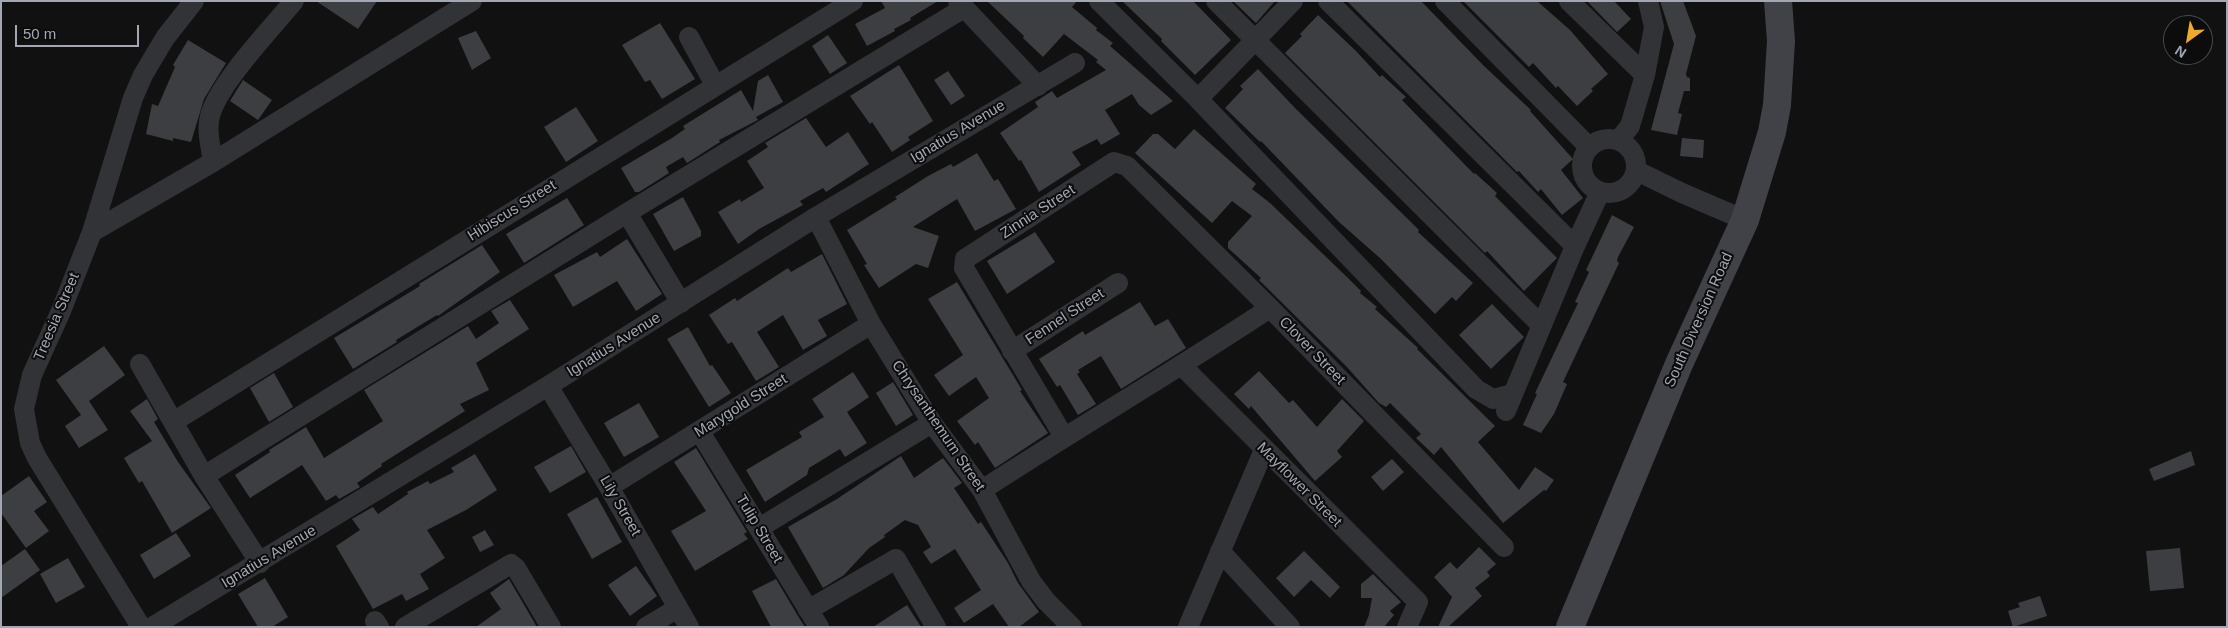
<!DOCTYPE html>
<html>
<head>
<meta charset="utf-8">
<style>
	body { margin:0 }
	#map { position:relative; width:2228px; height:628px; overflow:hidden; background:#111112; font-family:Helvetica,sans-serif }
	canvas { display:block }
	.frame { position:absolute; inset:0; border:2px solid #a2a8b3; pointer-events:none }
	.north { position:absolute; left:2163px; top:15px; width:50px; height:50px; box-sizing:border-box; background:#0c0c0d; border:1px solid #484a4f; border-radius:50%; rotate:212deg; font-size:14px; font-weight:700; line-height:20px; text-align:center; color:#a2a8b3 }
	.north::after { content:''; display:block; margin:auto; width:18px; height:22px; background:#f0aa2b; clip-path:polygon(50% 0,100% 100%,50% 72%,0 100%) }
	.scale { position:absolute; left:15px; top:25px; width:124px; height:22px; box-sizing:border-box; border:2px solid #a2a8b3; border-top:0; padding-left:6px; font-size:15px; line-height:18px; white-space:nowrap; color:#a2a8b3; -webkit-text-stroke:4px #0c0c0d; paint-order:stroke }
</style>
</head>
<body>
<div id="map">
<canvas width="2228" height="628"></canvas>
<div class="frame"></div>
<div class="north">N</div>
<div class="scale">50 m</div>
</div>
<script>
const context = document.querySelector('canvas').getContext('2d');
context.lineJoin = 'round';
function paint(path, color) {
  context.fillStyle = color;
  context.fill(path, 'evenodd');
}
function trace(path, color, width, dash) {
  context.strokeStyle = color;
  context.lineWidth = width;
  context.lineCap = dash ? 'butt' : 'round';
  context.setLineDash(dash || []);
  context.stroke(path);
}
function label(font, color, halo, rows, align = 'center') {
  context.font = font + ' Helvetica,sans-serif';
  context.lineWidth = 4;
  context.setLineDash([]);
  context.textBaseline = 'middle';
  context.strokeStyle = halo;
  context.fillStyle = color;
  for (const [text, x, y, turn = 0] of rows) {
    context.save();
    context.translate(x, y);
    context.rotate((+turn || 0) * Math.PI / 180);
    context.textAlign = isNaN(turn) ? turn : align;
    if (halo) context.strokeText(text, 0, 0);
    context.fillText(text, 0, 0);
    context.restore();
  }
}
const building = new Path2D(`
	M316 1H377L358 29Z
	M881 1H938L910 18 911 20 894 29 895 31 867 46 855 24 885 8Z
	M987 1H1077L1072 7 1097 28 1096 30 1113 43 1110 46 1173 101 1151 115 1139 105 1132 94 1105 110 1120 134 1101 145 1097 139 1072 152 1081 165 1039 192 1021 160 1019 161 1000 133 1038 107 1035 102 1052 91 1057 98 1106 70 1096 62 1098 60 1064 34 1043 57 1023 38 1024 36Z
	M1122 1H1193L1231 40 1195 75 1161 41 1162 39Z
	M1233 1H1275L1256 23Z
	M1347 1H1421L1484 66 1531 110 1530 111 1573 159 1561 170 1583 198 1562 215 1541 189 1538 192 1519 171 1517 172Z
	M1463 1H1537L1570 30 1608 74 1591 89 1593 91 1577 106 1558 86 1556 88 1533 63 1529 67Z
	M1587 1H1614L1631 19 1617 32Z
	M1660 1H1683L1696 36 1686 74 1687 77 1690 78V91H1684L1678 113 1682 114 1677 135 1651 130 1674 44Z
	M1318 15 1356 51 1380 77 1382 75 1406 97 1402 100 1474 174 1475 173 1497 193 1495 196 1557 258 1524 291 1487 251 1485 253 1285 53 1302 36 1300 34Z
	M660 23 695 79 662 99 650 80 645 82 622 45Z
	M476 31 491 58 472 70 458 38Z
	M828 35 847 63 830 74 812 46Z
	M188 40 226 63 204 99 191 142 173 138V141L146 134 152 104 158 106 175 67 173 65Z
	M899 65 933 121 908 137 910 140 892 152 872 122 870 124 850 96Z
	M1258 69 1295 108 1419 230 1418 232 1473 283 1456 301 1452 297 1435 314 1381 259 1339 222 1261 141 1260 142 1225 108 1243 89 1240 86Z
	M948 71 965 96 951 105 934 80Z
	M768 75 783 102 756 117 758 120 719 140 720 142 687 163 683 157 666 167 669 173 639 192H635L621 168 672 138 685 129 683 126 741 90 753 111 758 81Z
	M243 80 272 100 258 120 230 101Z
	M576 107 598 141 566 162 544 127Z
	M806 118 826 147 848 132 869 164 826 192 823 188 800 201 803 205 759 229 738 244 718 212 740 199 741 202 764 188 747 161 768 147 765 143Z
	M1194 129 1256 184 1252 189 1270 203 1349 279 1361 291 1360 293 1377 307 1375 309 1418 348 1417 349 1495 426 1478 442 1519 490 1535 467 1554 480 1546 491 1544 490 1503 523 1441 447 1434 455 1416 438 1421 434 1390 403 1386 407 1379 403 1346 366 1259 280 1261 278 1228 248V242L1252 216 1232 201 1212 223 1135 153 1153 134H1158L1175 149Z
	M1682 138 1704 140 1703 158 1680 156Z
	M977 153 994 181 998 179 1016 209 975 231 957 199 913 227 939 236 928 268 916 264 879 288 864 265 867 264 847 230 897 199 895 197 928 176 951 164 953 167Z
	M683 197 701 231V236L674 251 653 214Z
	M567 198 584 225 524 263 506 234Z
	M1612 215 1634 227 1618 257 1617 261 1619 263 1563 382 1567 384 1554 414 1541 433 1523 425 1537 394 1535 393 1578 303 1575 302 1589 272 1586 270Z
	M1035 232 1055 262 1007 294 987 261Z
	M627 239 662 294 636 311 617 281 573 307 554 275 597 252 600 257Z
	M482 245 500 272 438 316 437 315 396 340 397 342 353 369 334 338 420 286 419 284Z
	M822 254 847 304 818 320 827 336 803 350 783 315 757 332 779 367 756 381 732 342 728 344 709 315 735 298 737 301 788 268 791 272Z
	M957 282 1022 390 1020 391 1048 433 995 468 978 442 975 445 957 421 989 398 976 377 949 396 934 375 963 355 928 299Z
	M510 300 529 329 476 363 489 390 460 404 465 411 381 464 382 466 357 483 360 487 339 499 336 495 326 501 302 465 250 498 235 475 270 452 269 450 306 427 324 458 383 421 364 390 468 326 476 339 499 323 491 311Z
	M1140 302 1155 326 1168 319 1186 348 1121 389 1101 356 1078 370 1080 372 1077 374 1096 404 1078 415 1060 385 1057 387 1039 359 1083 331 1085 335Z
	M1492 304 1524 337 1491 369 1459 335Z
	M688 327 710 366 712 365 731 393 709 407 667 339Z
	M104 346 125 375 89 401 108 430 79 448 65 426 81 415 56 380Z
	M1259 371 1289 403 1293 400 1317 427 1342 399 1364 421 1337 451 1342 457 1315 481 1251 406 1249 409 1234 394Z
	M853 372 869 397 847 412 867 443 845 457 840 449 809 468 807 475 765 502 746 470 802 437 799 432 824 417 812 399Z
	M274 373 293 407 269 422 250 388Z
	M893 382 913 415 896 426 876 393Z
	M147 399 158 419 154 422 178 462 211 508 172 533 142 481 139 483 124 458 152 441 130 411Z
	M639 403 659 437 624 457 604 423Z
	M571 446 586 472 550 493 534 467Z
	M696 448 747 532 744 534 748 539 695 571 671 531 706 511 674 462Z
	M2191 451 2195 465 2154 481 2149 469Z
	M475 454 497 490 466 510 427 530 445 558 420 574 429 589 406 601 402 594 373 609 336 546 360 530 352 519 373 507 378 514 408 494 407 492 428 481 430 484 454 472 451 468Z
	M901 456 914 478 943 458 962 483 954 488 978 524 981 522 1008 563 1018 583 1039 612 1019 627H1009L993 604 964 623 954 608 981 590 955 549 931 564 923 552 931 547 918 525 905 520 884 535 885 537 869 548 844 575 823 588 788 527 837 499Z
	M1392 459 1404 472 1383 491 1371 477Z
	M29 476 47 502 34 511 49 531 26 548 1 513V496Z
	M597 497 622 542 592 559 567 514Z
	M485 530 494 545 480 552 472 537Z
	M176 533 191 556 154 579 140 555Z
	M1479 547 1496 564 1487 572 1490 576 1475 588 1482 596 1448 627H1438L1452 597 1434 577 1450 562 1457 569Z
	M2180 548 2184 588 2150 591 2146 551Z
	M25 549 40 570 1 598V566Z
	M1304 551 1340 587 1330 598 1311 580 1294 597 1276 578Z
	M68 558 85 587 56 603 40 574Z
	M636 566 657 596 630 616 608 585Z
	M1373 574 1401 602 1390 611 1394 615 1384 627H1364L1369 615 1372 598H1361V584Z
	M265 578 288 617 272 627H258L238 594Z
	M509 579 537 627H476L501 609 490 593Z
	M776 579 798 616 805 627H771L752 591Z
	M2040 596 2047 616 2013 627 2008 611 2020 607 2018 603Z
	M907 605 921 627H873Z`);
const minor = new Path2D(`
	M958 1 1038 86
	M1099 1 1198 99 1476 389 1493 399 1513 394
	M1216 1 1541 325
	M1328 1 1575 246
	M1445 1 1589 147
	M1569 1 1645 75
	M689 37 715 85
	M1198 99 1293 1
	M1582 166a27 27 0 1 1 54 0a27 27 0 1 1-54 0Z
	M1619 140 1630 126 1645 75 1654 27 1648 1
	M213 162C211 147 206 131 210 116 218 84 271 29 294 1
	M1637 171 1682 193 1745 220
	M627 213 681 303
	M816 217 871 324 932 423 982 490 1031 581 1046 601 1072 627
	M92 232 213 162 472 1
	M1012 351 1118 283
	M140 364 204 476 260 563
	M1182 366 1418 602 1407 627
	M548 386 609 487 689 627
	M1506 411 1575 246 1600 192
	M173 422 853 1
	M700 432 819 627
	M1064 437 964 268 965 259 1114 162 1127 166 1270 308 1504 547
	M204 476 627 213 964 8
	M609 487 871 324
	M982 490C1077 428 1175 371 1270 308
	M759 528 932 423
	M1220 551 1290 627
	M808 610 896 559 936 627
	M375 621 379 627
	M141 627 37 458 30 443 24 409 32 375 61 311 92 232 133 98 143 75 165 38 194 1
	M152 627 548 386 816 217 1075 63
	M405 627 511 564 516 568 551 627
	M646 627 678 608
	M1188 627 1264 450`);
const secondary = new Path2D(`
	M1570 627 1679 364 1745 220 1772 132 1777 105 1781 41 1778 1`);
const streetNames = [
	["Ignatius Avenue",958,132,-31],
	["Hibiscus Street",512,211,-32],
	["Zinnia Street",1038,212,-33],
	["Treesia Street",57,317,-67],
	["Fennel Street",1065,317,-33],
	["South Diversion Road",1699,320,-66],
	["Ignatius Avenue",614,345,-32],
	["Clover Street",1312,351,46],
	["Marygold Street",741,406,-32],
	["Chrysanthemum Street",938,426,56],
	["Mayflower Street",1299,485,45],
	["Lily Street",620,506,60],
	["Tulip Street",759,529,59],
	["Ignatius Avenue",269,557,-31]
];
paint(building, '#3d3e42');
trace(minor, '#323337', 20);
trace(secondary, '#404247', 28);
label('15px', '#a2a8b3', '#0c0c0d', streetNames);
</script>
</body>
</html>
